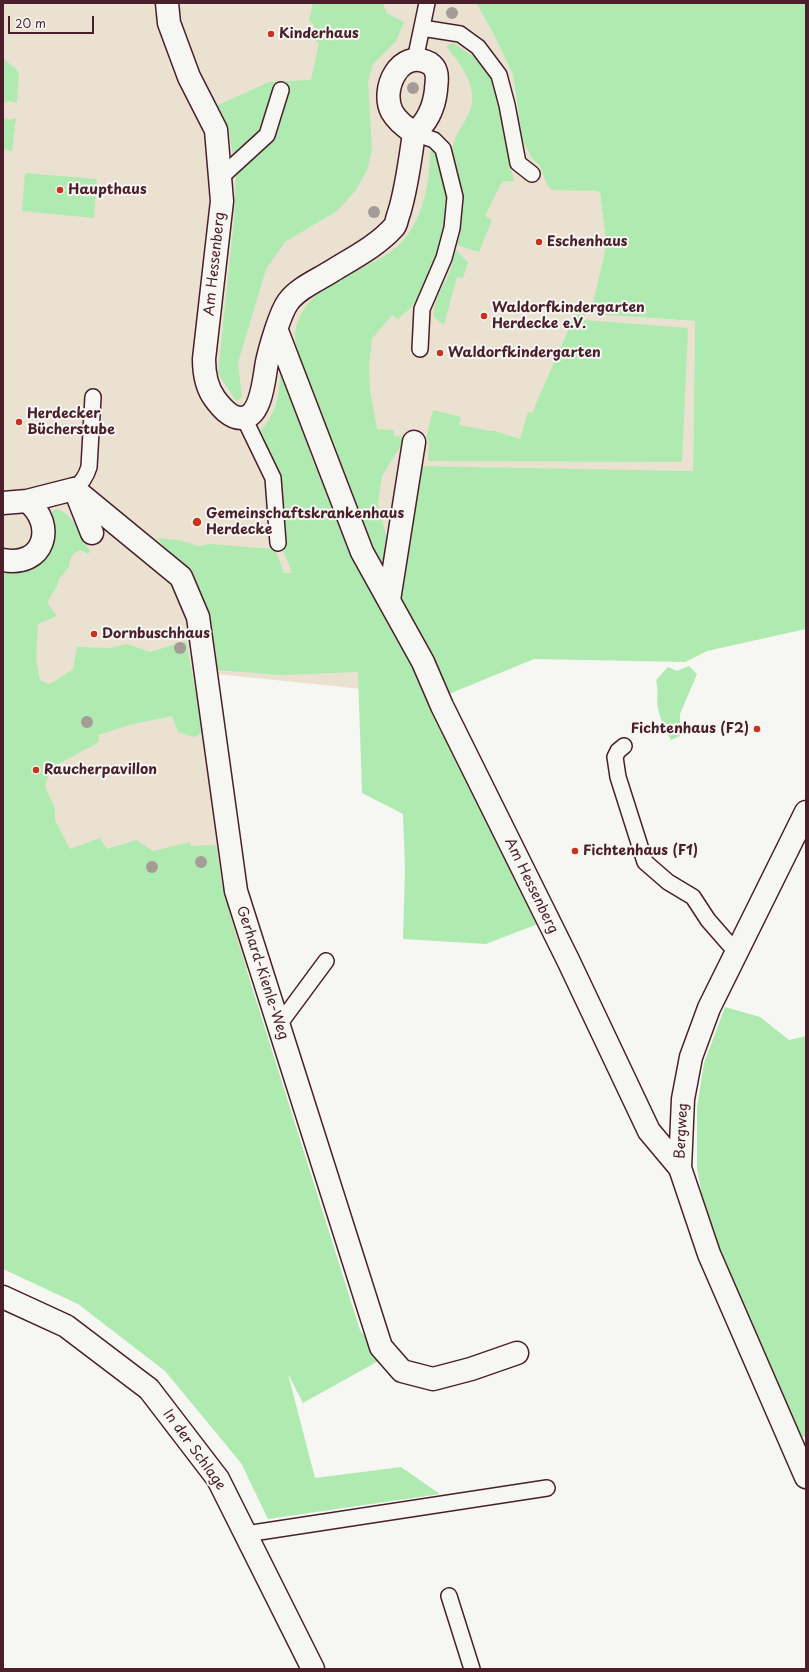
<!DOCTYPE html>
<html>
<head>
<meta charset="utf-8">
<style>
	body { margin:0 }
	#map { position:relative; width:809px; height:1672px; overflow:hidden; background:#f6f6f2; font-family:"Playpen Sans",sans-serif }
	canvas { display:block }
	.frame { position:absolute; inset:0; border:4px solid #4a1f2b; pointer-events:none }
	.scale { position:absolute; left:8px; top:16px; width:86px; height:18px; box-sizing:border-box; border:2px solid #4a1f2b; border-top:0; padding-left:5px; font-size:12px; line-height:14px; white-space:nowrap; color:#4a1f2b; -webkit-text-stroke:3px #f6f6f2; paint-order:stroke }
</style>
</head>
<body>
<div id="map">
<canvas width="809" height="1672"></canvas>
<div class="frame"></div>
<div class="scale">20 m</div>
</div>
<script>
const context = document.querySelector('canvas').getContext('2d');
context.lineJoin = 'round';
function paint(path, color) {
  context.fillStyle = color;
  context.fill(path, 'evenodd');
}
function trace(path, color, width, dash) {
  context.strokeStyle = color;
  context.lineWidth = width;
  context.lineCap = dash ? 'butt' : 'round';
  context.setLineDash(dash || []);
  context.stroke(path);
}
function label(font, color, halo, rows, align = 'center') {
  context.font = font + ' "Playpen Sans",sans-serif';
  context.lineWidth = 4;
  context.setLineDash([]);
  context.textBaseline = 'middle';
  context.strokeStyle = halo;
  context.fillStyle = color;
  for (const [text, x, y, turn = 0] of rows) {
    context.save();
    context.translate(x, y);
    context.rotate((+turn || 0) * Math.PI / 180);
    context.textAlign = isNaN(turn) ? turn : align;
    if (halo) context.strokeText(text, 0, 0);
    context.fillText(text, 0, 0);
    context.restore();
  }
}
const built = new Path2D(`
	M3 3H476L492 31 513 75 517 109 533 160 540 166 547 185 597 191 600 193 605 234 604 256 590 314 695 321 693 471 417 467 367 572 430 696 217 674 198 702 226 892 249 968 51 990 3 1047Z`);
const green = new Path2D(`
	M313 3H383L387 13 404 22 396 41 373 64 368 81 372 149 368 168 356 190 337 211 285 242 266 269 238 363 242 397 236 401 218 373 234 220 236 173 228 127 218 105 269 82 311 80 319 43 315 41 314 25 309 21Z
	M476 3H806V629L707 651 685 662 534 659 449 694 397 594 417 466 693 471 695 321 590 314 604 256 605 234 600 193 597 191 552 190 547 185 540 166 533 160 522 139 513 75 492 31Z
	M453 43 473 56 488 73 499 95 504 138 514 181 502 182 485 216 492 220 479 252 453 244C455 233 464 209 462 199 461 184 454 170 453 155 452 135 462 129 469 113 480 89 461 65 447 47L449 44Z
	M3 58 19 72 17 103 10 101 3 103Z
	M3 118 8 120 16 118 12 151 3 149Z
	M432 147 438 153 448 208C447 235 431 279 416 301 412 308 404 313 398 319L392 315 372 339 369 366 370 391 377 429 394 430V436L406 437 382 476 378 504 391 554 384 566 375 564 300 366C298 354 293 339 296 327 311 274 377 274 406 237 420 219 427 194 429 172 430 163 429 155 432 147Z
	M25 173 97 179 94 218 22 211Z
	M455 249 468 262 463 278 457 277 444 325 434 317C432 300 444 286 450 271 452 264 454 257 455 249Z
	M577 310 586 311 584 320 688 328 682 462 428 461 429 442 426 438 433 410 461 417 459 425 491 431 492 430 520 439 528 412 532 413Z
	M280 356 313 461 543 922 486 944 403 939 405 869 403 814 362 793 358 672 283 675 215 670 188 575 157 538 178 540 199 546 210 544 275 549 284 573H292L280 542 278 477 261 430C281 408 280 385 280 356Z
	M56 509C74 513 80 536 90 551L88 554 80 550C72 553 69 559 69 567L59 579 57 586 47 603 57 616 38 624 36 659 40 680 49 684C58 680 64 674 73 670L77 647 111 648 127 644 150 652 186 641 203 732 194 737 178 732 172 716 129 725 98 735 99 742 51 768 45 786 55 809V820L70 849 100 838 107 849 136 840 153 851 190 842 191 846 216 845 222 885 236 936 360 1330 382 1359 303 1403 288 1374 315 1478 401 1467 440 1494 268 1519 241 1463 165 1371 78 1304 3 1269V574L22 570 52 512Z
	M689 666 697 674 680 714V736L671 740C666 731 660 720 658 708 656 700 659 691 656 680L668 667 677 671Z
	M725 1007 760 1017 789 1040 806 1036V1436L798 1439 721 1256 705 1212 697 1168V1108L704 1063Z`);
const lane = new Path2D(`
	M422 28 460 34 478 47 499 75 507 105 518 163 532 174
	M415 60 427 3
	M414 133 434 140 443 149 455 197 452 228 444 258 422 309 420 349
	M220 178 267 135 281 90
	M244 418 273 478 278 543
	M74 489C82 483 86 477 89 467L93 397
	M624 746 618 751 615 757 618 777 645 862 668 882 693 897 708 920 736 952
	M278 1026 326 961
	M246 1534 547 1488
	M449 1596 472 1669`);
const street = new Path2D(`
	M167 3 169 23 189 77 216 130 222 201 204 359C204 374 206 387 215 399 221 407 230 418 241 418 262 418 264 377 267 362 270 348 280 313 288 302 298 288 318 280 332 271 353 258 377 246 394 227 397 223 397 217 399 213 407 187 410 160 414 133 428 122 434 108 436 90 436 85 438 78 436 72 435 68 432 65 429 63 400 48 380 89 392 112 397 121 405 127 414 133
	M277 331 362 552 423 662 442 706 568 960 649 1131 680 1168
	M74 489 181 577 198 617 236 891 381 1347 402 1371 433 1379 471 1369 517 1353
	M75 490 92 533
	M3 503 27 501 74 489
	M3 560C44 568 57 525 27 501
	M389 600 414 442
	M806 812 709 1008 691 1057 683 1099 680 1168 709 1254 806 1477
	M3 1297 66 1326 149 1389 218 1479 313 1669`);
const trees = [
	[452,13],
	[413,88],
	[374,212],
	[180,648],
	[87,722],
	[201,862],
	[152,867]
];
const markers = [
	[271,34,4,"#c8321e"],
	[60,190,4,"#c8321e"],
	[539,242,4,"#c8321e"],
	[484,316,4,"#c8321e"],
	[440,353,4,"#c8321e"],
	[19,422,4,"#c8321e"],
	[197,522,5,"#c8321e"],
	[94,634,4,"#c8321e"],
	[757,729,4,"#c8321e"],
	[36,770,4,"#c8321e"],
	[575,851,4,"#c8321e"]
];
const poiNames = [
	["Kinderhaus",279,34],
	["Haupthaus",68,190],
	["Eschenhaus",547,242],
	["Waldorfkindergarten",492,308],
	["Herdecke e.V.",492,324],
	["Waldorfkindergarten",448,353],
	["Herdecker",27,414],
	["Bücherstube",27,430],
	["Gemeinschaftskrankenhaus",206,514],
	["Herdecke",206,530],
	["Dornbuschhaus",102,634],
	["Fichtenhaus (F2)",749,729,"right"],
	["Raucherpavillon",44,770],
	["Fichtenhaus (F1)",583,851]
];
const streetNames = [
	["Am Hessenberg",215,264,-84],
	["Am Hessenberg",531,886,64],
	["Gerhard-Kienle-Weg",262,973,72],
	["Bergweg",682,1131,-87],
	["In der Schlage",194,1450,54]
];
paint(built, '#eae1d0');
paint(green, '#afebb1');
trace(lane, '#4a1f2b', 18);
trace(street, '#4a1f2b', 25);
trace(lane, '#f6f6f2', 15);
trace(street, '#f6f6f2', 22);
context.fillStyle = '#a59c97';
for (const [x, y] of trees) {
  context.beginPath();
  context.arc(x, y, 6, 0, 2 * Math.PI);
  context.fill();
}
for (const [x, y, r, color] of markers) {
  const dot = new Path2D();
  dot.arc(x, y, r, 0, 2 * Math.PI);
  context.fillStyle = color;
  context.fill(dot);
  trace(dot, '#f6f6f2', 1.5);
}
label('bold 14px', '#4a1f2b', '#f6f6f2', poiNames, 'left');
label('14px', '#4a1f2b', '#f6f6f2', streetNames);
</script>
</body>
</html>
